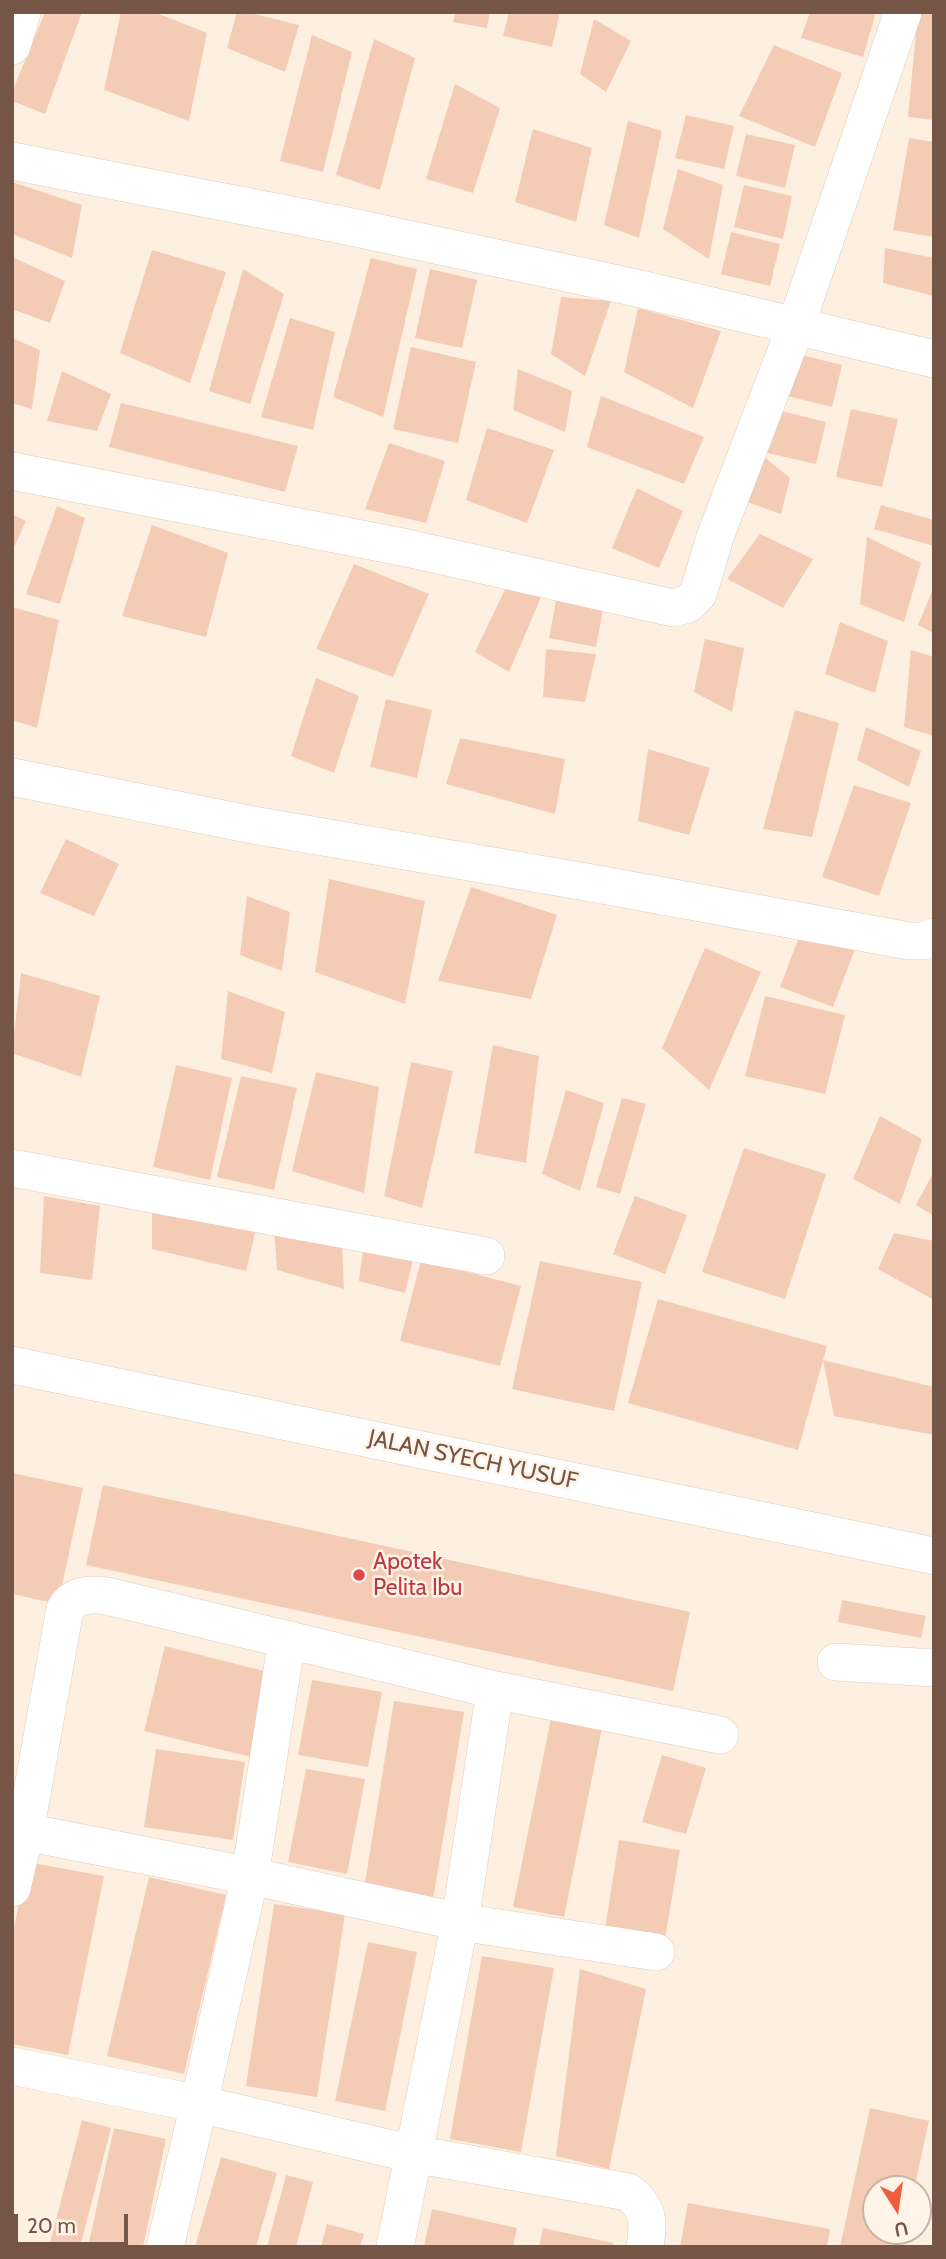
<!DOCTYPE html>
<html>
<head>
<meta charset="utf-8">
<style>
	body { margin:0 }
	#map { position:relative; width:946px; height:2259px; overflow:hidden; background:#fdf0e0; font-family:Cabin,sans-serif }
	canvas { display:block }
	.frame { position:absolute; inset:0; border:14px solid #755546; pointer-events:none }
	.north { position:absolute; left:862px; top:2175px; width:70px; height:70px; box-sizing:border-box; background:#fff4e7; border:2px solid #c8b4a7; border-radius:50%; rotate:168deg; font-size:19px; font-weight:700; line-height:28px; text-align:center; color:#755546 }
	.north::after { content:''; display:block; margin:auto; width:24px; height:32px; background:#ed5d3e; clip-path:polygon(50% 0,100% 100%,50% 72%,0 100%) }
	.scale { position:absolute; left:14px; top:2214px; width:114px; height:32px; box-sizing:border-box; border:4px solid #755546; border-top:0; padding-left:9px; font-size:21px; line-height:24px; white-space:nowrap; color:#755546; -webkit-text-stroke:5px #fff4e7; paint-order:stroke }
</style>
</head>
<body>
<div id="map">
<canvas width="946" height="2259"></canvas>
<div class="frame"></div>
<div class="north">U</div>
<div class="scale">20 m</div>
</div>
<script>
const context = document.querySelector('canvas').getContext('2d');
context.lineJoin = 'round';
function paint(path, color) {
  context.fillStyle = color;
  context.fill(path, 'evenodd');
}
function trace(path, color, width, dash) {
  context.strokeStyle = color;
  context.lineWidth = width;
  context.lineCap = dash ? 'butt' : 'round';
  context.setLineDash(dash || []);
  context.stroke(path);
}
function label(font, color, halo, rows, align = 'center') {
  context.font = font + ' Cabin,sans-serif';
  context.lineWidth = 5;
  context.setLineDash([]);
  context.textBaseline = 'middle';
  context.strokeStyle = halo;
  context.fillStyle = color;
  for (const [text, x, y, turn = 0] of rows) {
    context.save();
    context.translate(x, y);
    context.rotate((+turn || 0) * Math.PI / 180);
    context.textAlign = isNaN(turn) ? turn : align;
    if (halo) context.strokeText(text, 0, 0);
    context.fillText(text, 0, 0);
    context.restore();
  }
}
const building = new Path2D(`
	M45 12H82L45 114 12 101V92Z
	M121 12H154L207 33 189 121 104 90Z
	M237 12H247L299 25 285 72 227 48Z
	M455 12H490L487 28 453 22Z
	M509 12H560L552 47 503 36Z
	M810 12H876L863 57 801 38Z
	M918 12H934V120L908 117Z
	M594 19 631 41 606 92 580 74Z
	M312 35 352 52 323 172 280 161Z
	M374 39 415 58 380 190 336 175Z
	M774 45 842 73 815 147 739 116Z
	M455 84 500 108 473 193 426 179Z
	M686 115 734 126 724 169 675 158Z
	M628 121 662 131 639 238 604 225Z
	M533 129 592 148 576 222 515 202Z
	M746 134 795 145 785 188 736 176Z
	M909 138 934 142V237L893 230Z
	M678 169 723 185 709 259 663 229Z
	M12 182 82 205 72 258 12 234Z
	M744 185 792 196 783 239 734 227Z
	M731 232 780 244 770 286 721 274Z
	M885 248 934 258V296L883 283Z
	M152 250 226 272 190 383 120 353Z
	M12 257 65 281 50 323 12 309Z
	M371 258 417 269 383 417 333 397Z
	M243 269 284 294 250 404 209 391Z
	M430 269 477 280 462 348 415 338Z
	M561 297 611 301 585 376 551 354Z
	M638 308 721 331 693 408 624 372Z
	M290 318 335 332 313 430 261 417Z
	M12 338 40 350 32 409 12 403Z
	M411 347 476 362 458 443 393 429Z
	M793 353 842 365 832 407 783 395Z
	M518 369 572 391 565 432 513 410Z
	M62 371 111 394 97 431 47 421Z
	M601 396 704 437 684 484 587 447Z
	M121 403 298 446 285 492 109 447Z
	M851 409 898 419 882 487 836 477Z
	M777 410 826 422 816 464 767 453Z
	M487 428 554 450 527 523 466 500Z
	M389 443 445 461 426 523 365 509Z
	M763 456 790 478 781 514 747 502Z
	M637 488 683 511 659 568 612 548Z
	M881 505 934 520V546L874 529Z
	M57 506 85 518 60 604 26 594Z
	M12 514 26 521 12 552Z
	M152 525 228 553 206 637 122 616Z
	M760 534 813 559 783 608 727 579Z
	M867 537 921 563 904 622 860 604Z
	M354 564 429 594 393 677 316 649Z
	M511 577 542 595 509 672 475 652Z
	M934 586V633L918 625Z
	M558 590 605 599 596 647 549 638Z
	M12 607 59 620 37 728 12 720Z
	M840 622 888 641 875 693 825 674Z
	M705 639 744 648 732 712 694 692Z
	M546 649 596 654 585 702 543 697Z
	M911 650 934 657V736L904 727Z
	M316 678 359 696 334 773 291 756Z
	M386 699 432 710 417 778 370 767Z
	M795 710 839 723 812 837 763 829Z
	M866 727 921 751 909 787 857 760Z
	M460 738 565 759 555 814 446 784Z
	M648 749 710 768 689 835 638 821Z
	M854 785 911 803 879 896 822 877Z
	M66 839 119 864 94 916 40 893Z
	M329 879 425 901 405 1004 315 972Z
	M471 887 557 915 531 999 438 981Z
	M247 896 290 912 282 971 240 955Z
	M802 929 855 949 833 1007 780 987Z
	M705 948 761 972 709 1090 662 1048Z
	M21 973 100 996 81 1077 12 1053Z
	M228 991 285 1012 272 1073 221 1059Z
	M765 996 845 1015 825 1094 745 1076Z
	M493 1045 539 1056 526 1163 474 1153Z
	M411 1062 453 1071 422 1208 384 1196Z
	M176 1065 232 1078 210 1180 153 1167Z
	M316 1072 379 1087 364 1193 292 1171Z
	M241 1076 297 1088 274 1190 217 1177Z
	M566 1090 604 1103 580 1191 542 1174Z
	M622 1098 646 1104 620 1194 596 1187Z
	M880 1116 922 1139 900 1204 853 1179Z
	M744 1148 826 1174 785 1299 702 1272Z
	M934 1171V1216L916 1205Z
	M44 1196 100 1206 92 1280 40 1273Z
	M635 1196 687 1215 665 1274 613 1254Z
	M152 1212 257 1225 246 1271 152 1249Z
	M274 1228 342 1242 344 1289 277 1270Z
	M894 1233 934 1241V1300L878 1269Z
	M364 1241 415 1251 405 1293 359 1281Z
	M421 1260 521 1286 500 1366 400 1341Z
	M540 1261 642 1282 614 1411 512 1389Z
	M658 1299 827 1346 798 1450 628 1403Z
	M823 1360 934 1387V1435L834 1416Z
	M12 1473 83 1488 58 1604 12 1594Z
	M103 1485 690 1612 673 1691 86 1565Z
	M842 1600 926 1616 921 1638 838 1622Z
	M165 1646 272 1673 251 1757 144 1731Z
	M312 1680 382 1692 368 1767 298 1755Z
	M394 1701 464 1712 433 1900 364 1889Z
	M552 1713 603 1723 564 1917 513 1907Z
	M156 1749 245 1762 233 1840 144 1827Z
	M662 1755 706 1768 686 1834 642 1822Z
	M306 1769 365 1779 347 1874 288 1862Z
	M619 1840 680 1850 665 1939 605 1929Z
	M27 1862 104 1876 68 2055 12 2044V1938Z
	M149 1877 226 1895 184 2074 107 2056Z
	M274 1904 345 1914 317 2097 246 2086Z
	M368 1942 417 1952 385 2111 335 2101Z
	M482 1956 554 1968 521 2152 450 2139Z
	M580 1969 646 1989 609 2169 556 2156Z
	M870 2108 929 2121 914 2189H876V2231H905L901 2247H840Z
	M82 2120 111 2128 80 2247H49Z
	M114 2128 166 2139 143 2247H88Z
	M221 2157 277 2173 256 2247H195Z
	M286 2175 313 2182 296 2247H267Z
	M688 2203 830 2229 827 2247H680Z
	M432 2209 517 2228 513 2247H424Z
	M327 2224 364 2234 360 2247H321Z
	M543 2228 613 2243 612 2247H539Z`);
const minor = new Path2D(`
	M12 46 22 12
	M12 161 342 225 632 287 934 359
	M12 471 407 548 673 608 688 604 698 594 715 537 795 328 903 12
	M12 777 253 825 586 882 909 941H923L934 937
	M12 1168 486 1256
	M12 1365 934 1556
	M836 1662 934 1668
	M25 1832 250 1876 460 1922 656 1952
	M12 1888 25 1832 65 1609C74 1594 91 1594 107 1596L495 1690 720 1735
	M12 2066 199 2104 413 2154 628 2192C649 2208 649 2221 645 2247
	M165 2247 199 2104 250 1876 287 1639
	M395 2247 460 1922 495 1690`);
const markers = [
	[359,1575,7,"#e0444e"]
];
const streetNames = [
	["JALAN SYECH YUSUF",473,1460,12]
];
const healthNames = [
	["Apotek",373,1562],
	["Pelita Ibu",373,1588]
];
paint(building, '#f4ccb6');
trace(minor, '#e1ccbb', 38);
trace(minor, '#fff', 37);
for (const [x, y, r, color] of markers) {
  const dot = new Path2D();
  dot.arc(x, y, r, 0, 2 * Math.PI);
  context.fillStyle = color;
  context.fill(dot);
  trace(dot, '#fff4e7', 2.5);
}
label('23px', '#755546', '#fff4e7', streetNames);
label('23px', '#be3a42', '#fff4e7', healthNames, 'left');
</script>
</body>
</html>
